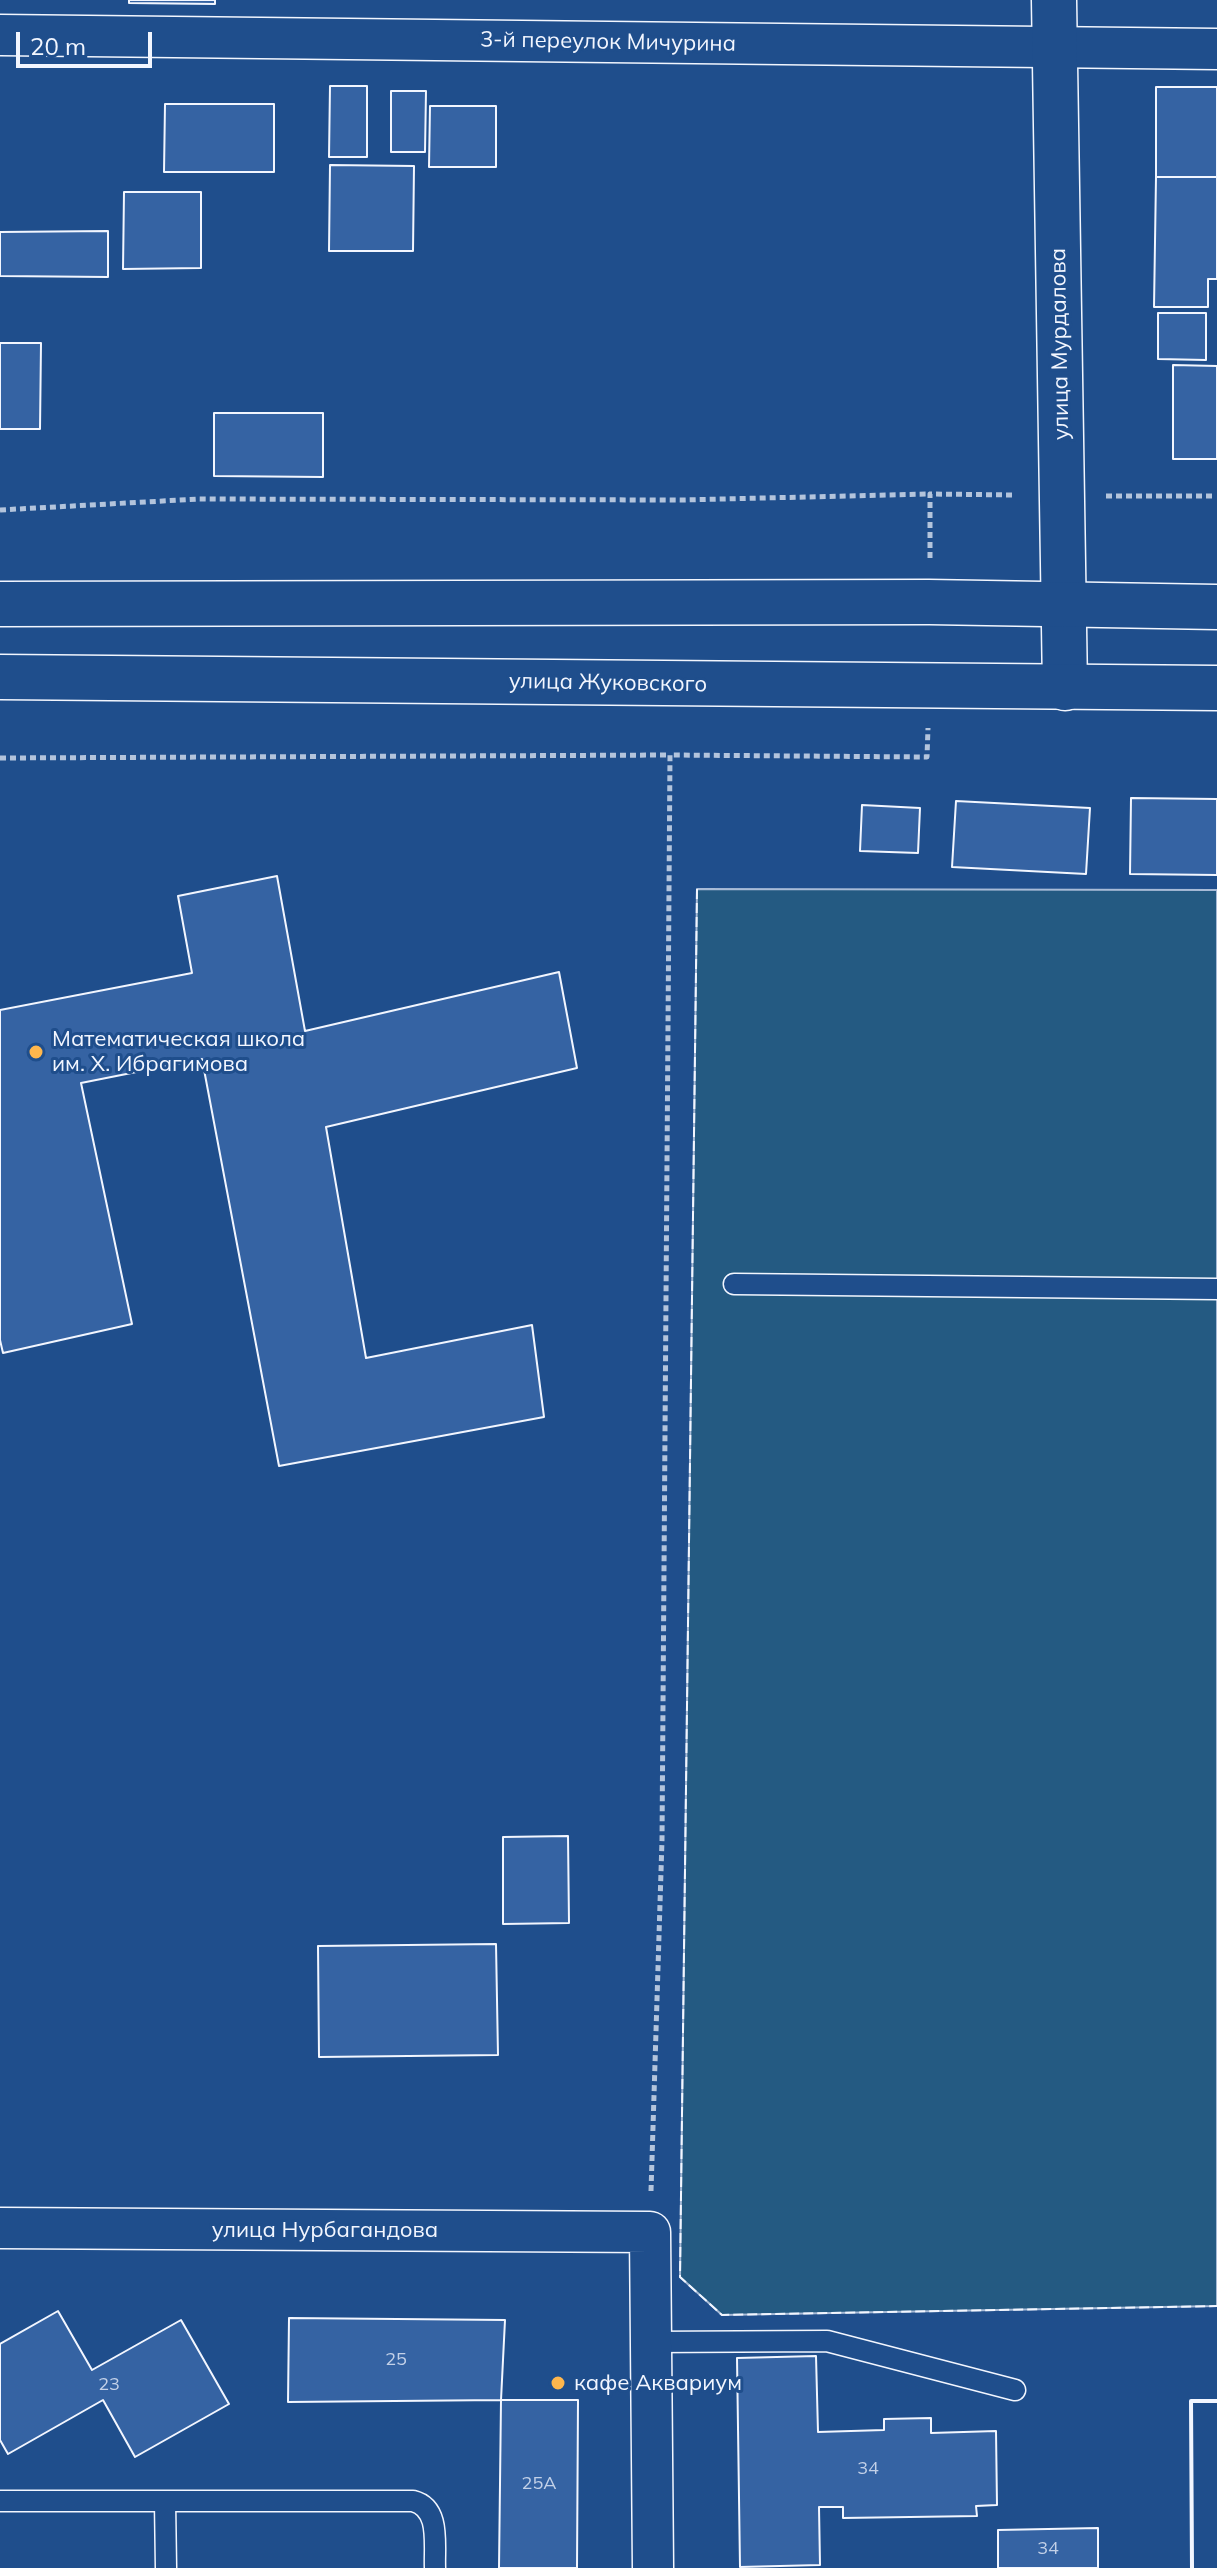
<!DOCTYPE html>
<html>
<head>
<meta charset="utf-8">
<style>
	body { margin:0 }
	#map { position:relative; width:1217px; height:2568px; overflow:hidden; background:#1f4e8c; font-family:Mulish,sans-serif }
	canvas { display:block }
	.scale { position:absolute; left:16px; top:32px; width:136px; height:36px; box-sizing:border-box; border:4px solid #f2f6ff; border-top:0; padding-left:10px; font-size:24px; line-height:28px; white-space:nowrap; color:#f2f6ff; -webkit-text-stroke:6px #1f4e8c; paint-order:stroke }
</style>
</head>
<body>
<div id="map">
<canvas width="1217" height="2568"></canvas>
<div class="scale">20 m</div>
</div>
<script>
const context = document.querySelector('canvas').getContext('2d');
context.lineJoin = 'round';
function paint(path, color) {
  context.fillStyle = color;
  context.fill(path, 'evenodd');
}
function trace(path, color, width, dash) {
  context.strokeStyle = color;
  context.lineWidth = width;
  context.lineCap = dash ? 'butt' : 'round';
  context.setLineDash(dash || []);
  context.stroke(path);
}
function label(font, color, halo, rows, align = 'center') {
  context.font = font + ' Mulish,sans-serif';
  context.lineWidth = 6;
  context.setLineDash([]);
  context.textBaseline = 'middle';
  context.strokeStyle = halo;
  context.fillStyle = color;
  for (const [text, x, y, turn = 0] of rows) {
    context.save();
    context.translate(x, y);
    context.rotate((+turn || 0) * Math.PI / 180);
    context.textAlign = isNaN(turn) ? turn : align;
    if (halo) context.strokeText(text, 0, 0);
    context.fillText(text, 0, 0);
    context.restore();
  }
}
const green = new Path2D(`
	M697 889 1217 890V2306L722 2315 680 2277Z`);
const building = new Path2D(`
	M129 0H215V4L129 3Z
	M330 86H367V157H329Z
	M1156 87H1217V177H1156Z
	M391 91H426L425 152H391Z
	M165 104H274V172H164Z
	M430 106H496V167H429Z
	M330 165 414 166 413 251H329Z
	M1156 177H1217V279H1208V307H1154Z
	M124 192H201V268L123 269Z
	M108 231V277L0 276V232Z
	M1158 313H1206V360L1158 359Z
	M0 343H41L40 429H0Z
	M1173 365 1217 366V459H1173Z
	M214 413H323V477L214 476Z
	M1131 798 1217 799V875L1130 874Z
	M956 801 1090 808 1086 874 952 867Z
	M862 805 920 808 918 853 860 851Z
	M277 876 305 1031 559 972 577 1068 326 1127 366 1358 532 1325 544 1417 279 1466 202 1059 81 1083 132 1324 3 1353 0 1340V1010L192 973 178 896Z
	M568 1836 569 1923 503 1924V1837Z
	M496 1944 498 2055 319 2057 318 1946Z
	M58 2311 92 2370 181 2320 229 2404 135 2457 103 2400 8 2454 0 2440V2344Z
	M289 2318 505 2320 501 2400 288 2402Z
	M816 2356 818 2432 884 2430V2419L931 2418V2433L996 2431 997 2505 976 2506 977 2516 843 2518V2507H819L820 2565 740 2567 737 2358Z
	M501 2400H578L577 2568H499Z
	M1098 2528V2568H998V2530Z`);
const path = new Path2D(`
	M1106 496H1213
	M0 510 199 499 681 500 930 494
	M930 558V494L1016 495
	M0 758 670 755
	M651 2191 662 1840 670 755 927 757 928 728`);
const lane = new Path2D(`
	M734 1284 1217 1289
	M651 2342 827 2341 1015 2390
	M0 2501H413C441 2508 434 2545 435 2568
	M165 2501 166 2568`);
const street = new Path2D(`
	M0 35 1217 49
	M0 2228 650 2232 653 2568`);
const secondary = new Path2D(`
	M1054 0 1065 688`);
const primary = new Path2D(`
	M0 604 929 602 1217 607
	M0 677 1217 688`);
const fence = new Path2D(`
	M697 889 680 2277 722 2315 1217 2306`);
const wall = new Path2D(`
	M1192 2568 1191 2401H1217`);
const markers = [
	[36,1052,8,"#ffb74d"],
	[558,2383,8,"#ffb74d"]
];
const numberNames = [
	["25",396,2360],
	["23",109,2385],
	["34",868,2469],
	["25А",539,2484],
	["34",1048,2549]
];
const streetNames = [
	["3-й переулок Мичурина",608,42,1],
	["улица Мурдалова",1060,344,-91],
	["улица Жуковского",608,683,1],
	["улица Нурбагандова",325,2230]
];
const poiNames = [
	["Математическая школа",52,1039],
	["им. Х. Ибрагимова",52,1064],
	["кафе Аквариум",574,2383]
];
paint(green, '#245a82');
trace(green, '#a8bbd7', 2);
paint(building, '#3563a3');
trace(building, '#f2f6ff', 2);
trace(lane, '#f2f6ff', 23);
trace(street, '#f2f6ff', 43);
trace(secondary, '#f2f6ff', 47);
trace(primary, '#f2f6ff', 47);
trace(path, '#b3c4dc', 5, [6, 4]);
trace(lane, '#1f4e8c', 20);
trace(street, '#1f4e8c', 40);
trace(secondary, '#1f4e8c', 44);
trace(primary, '#1f4e8c', 44);
trace(fence, '#f2f6ff', 2, [10, 4]);
trace(wall, '#f2f6ff', 4);
for (const [x, y, r, color] of markers) {
  const dot = new Path2D();
  dot.arc(x, y, r, 0, 2 * Math.PI);
  context.fillStyle = color;
  context.fill(dot);
  trace(dot, '#1f4e8c', 3);
}
label('18px', '#c3d1e8', null, numberNames);
label('22px', '#f2f6ff', '#1f4e8c', streetNames);
label('22px', '#f2f6ff', '#1f4e8c', poiNames, 'left');
</script>
</body>
</html>
